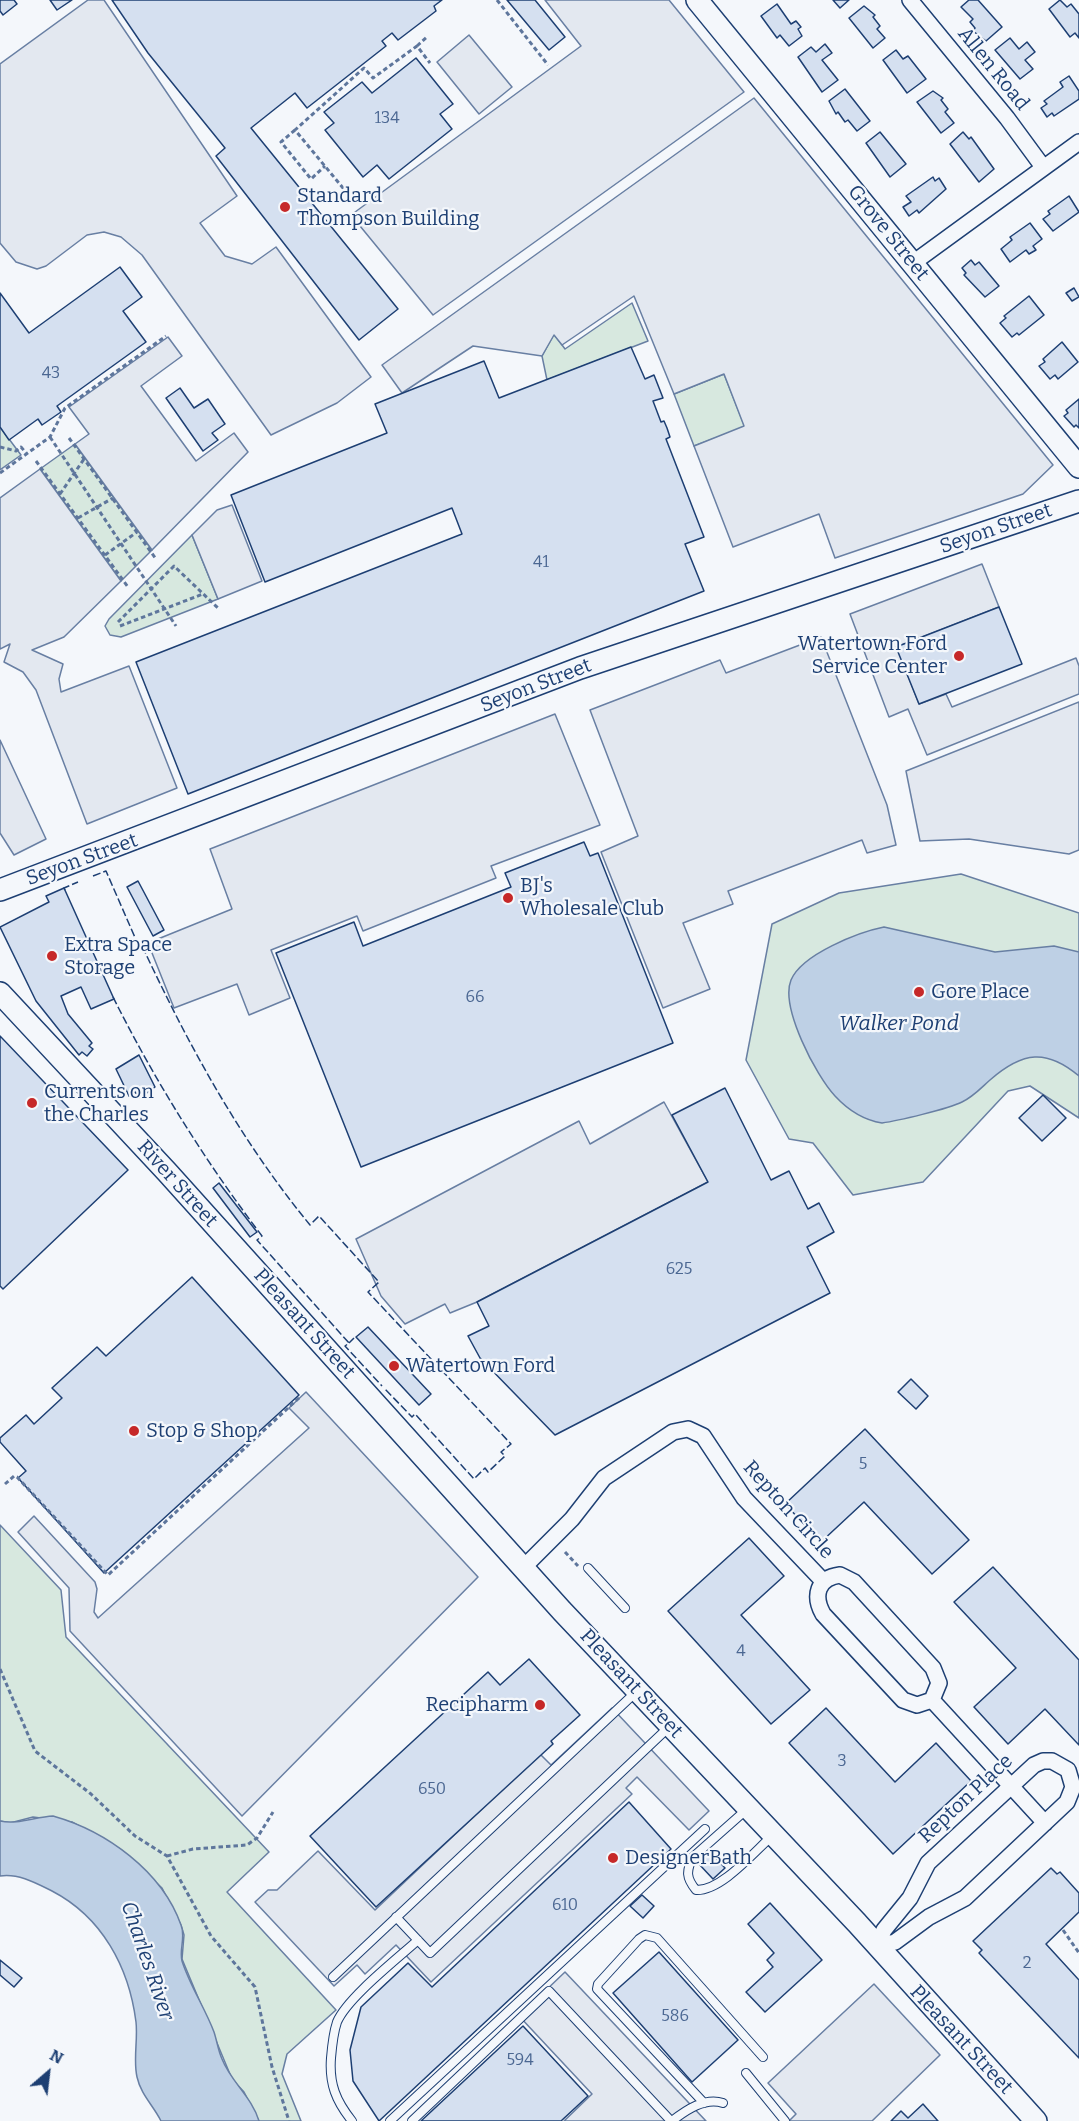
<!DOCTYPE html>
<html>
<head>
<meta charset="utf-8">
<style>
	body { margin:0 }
	#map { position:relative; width:1079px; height:2121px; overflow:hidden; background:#f4f7fb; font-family:Bitter,serif }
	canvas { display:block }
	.north { position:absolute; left:18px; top:2043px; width:60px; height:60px; -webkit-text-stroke:4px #f4f7fb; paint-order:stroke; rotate:28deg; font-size:16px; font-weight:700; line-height:24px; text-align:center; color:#1d3f73 }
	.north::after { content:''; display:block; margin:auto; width:21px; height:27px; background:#1d3f73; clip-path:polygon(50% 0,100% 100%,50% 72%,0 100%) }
</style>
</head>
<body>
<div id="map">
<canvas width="1079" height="2121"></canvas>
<div class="north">N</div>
</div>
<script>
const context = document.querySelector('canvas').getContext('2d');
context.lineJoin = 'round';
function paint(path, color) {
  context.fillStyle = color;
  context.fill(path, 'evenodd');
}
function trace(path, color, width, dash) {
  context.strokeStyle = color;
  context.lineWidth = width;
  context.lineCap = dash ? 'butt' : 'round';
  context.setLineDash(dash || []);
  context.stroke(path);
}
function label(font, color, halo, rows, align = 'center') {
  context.font = font + ' Bitter,serif';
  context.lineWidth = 4.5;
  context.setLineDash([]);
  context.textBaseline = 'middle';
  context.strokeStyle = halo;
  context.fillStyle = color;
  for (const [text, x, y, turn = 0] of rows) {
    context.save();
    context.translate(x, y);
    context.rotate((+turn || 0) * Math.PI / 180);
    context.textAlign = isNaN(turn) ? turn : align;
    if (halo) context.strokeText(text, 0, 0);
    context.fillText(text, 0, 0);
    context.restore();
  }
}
const green = new Path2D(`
	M632 303 648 341 547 380 542 356 554 334 565 349Z
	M724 374 745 427 694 446 674 394Z
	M0 427 21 455 0 470Z
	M75 444 152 550 121 581 40 469Z
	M192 535 218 599 121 637 110 635 105 626 109 619Z
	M961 874 1079 913V1118L1030 1086 1008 1091 923 1182 853 1195 813 1143 789 1139 746 1060 772 924 839 893Z
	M0 1525 61 1590 66 1637 269 1852 227 1892 336 2010 287 2054 282 2074 301 2121H259L244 2092 232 2079 182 1959 184 1935 181 1925 162 1888 120 1849 72 1822 33 1817 10 1823 0 1821Z`);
const parking = new Path2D(`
	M88 0H104L237 196 200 223 225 256 252 264 276 247 371 377 337 403 271 435 142 255 121 237 104 232 87 235 46 266 37 269 16 262 0 243V64Z
	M545 0H669L744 92 433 315 351 215 581 46Z
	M469 35 512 87 479 114 437 62Z
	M754 98 1053 465 1023 494 835 558 819 514 733 547 694 446 744 426 724 374 674 394 634 296 562 345 554 335 542 356 473 346 402 393 382 365Z
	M168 337 182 356 141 386 196 461 234 433 248 452 152 550 75 444 89 434 69 407Z
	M40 469 121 581 64 637 32 650 63 664 59 679 61 692 129 666 177 788 87 824 36 690 23 672 4 662 10 644 0 649V498Z
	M232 505 262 581 218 599 192 535 217 510Z
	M982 564 999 607 897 647 919 704 946 694 952 707 1076 658 1079 666V694L927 755 908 709 889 717 850 614Z
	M821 637 887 805 896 845 867 853 862 840 728 891 733 904 683 923 710 989 663 1008 601 852 638 836 590 710 720 660 726 673Z
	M1079 702V850L1069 854 969 839 920 841 906 771Z
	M555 714 600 825 491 866 496 878 363 931 357 916 271 950 290 998 249 1015 237 984 174 1008 148 943 232 909 210 849Z
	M0 740 46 839 14 855 0 833Z
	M664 1102 708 1182 477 1302 450 1313 445 1304 405 1324 381 1296 356 1239 579 1121 590 1144Z
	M306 1392 478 1577 242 1816 70 1631 69 1588 18 1532 34 1516 95 1582 97 1589 94 1612 98 1618 309 1428 289 1408Z
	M612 1708 709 1811 689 1830 637 1777 626 1788 632 1794 431 1982 396 1945 365 1974 357 1965 334 1986 255 1902 268 1890H277L318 1851 375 1910 540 1754 551 1765Z
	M565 1972 706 2121H564L592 2094 519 2016Z
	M874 1984 940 2055 872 2121H789L796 2114 768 2083Z`);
const water = new Path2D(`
	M884 927 995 952 1054 946 1079 952V1076C1047 1049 1023 1051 990 1080 981 1088 973 1097 962 1102 948 1109 897 1121 882 1123 863 1120 848 1110 835 1096 816 1076 780 1007 791 980 802 954 859 932 884 927Z
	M53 1816C106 1831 162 1871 181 1925 186 1937 179 1949 182 1961 190 1986 205 2008 214 2032 217 2041 218 2050 222 2059 231 2082 252 2097 259 2121H161C153 2105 141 2095 137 2077 133 2060 138 2040 136 2022 129 1967 102 1917 52 1891 36 1883 18 1873 0 1876V1821C17 1825 35 1817 53 1816Z`);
const building = new Path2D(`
	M0 0H14L17 4 3 15 0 11Z
	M50 0H72L57 10Z
	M112 0H442L434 6 436 11 398 40 392 33 382 41 386 46 307 108 295 93 251 128 398 309 359 340 216 156 225 148 148 53Z
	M507 0H535L565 37 549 50Z
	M833 0H849L840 8Z
	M969 0H978L1002 27 986 41 973 31 975 28 970 22 973 19 961 7Z
	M1060 0 1067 7 1071 4 1079 14V38L1075 33 1070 37 1049 9Z
	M777 4 791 24 796 21 801 27 798 29 802 36 789 46 780 35 777 38 761 16Z
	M864 6 875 15 873 17 880 26 877 29 885 38 873 48 849 18Z
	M1010 38 1019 49 1027 42 1035 52 1025 60 1033 69 1020 79 995 50Z
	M825 44 832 53 822 60 838 80 822 92 798 57 811 47 816 52Z
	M896 50 903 59 908 56 926 79 907 93 883 60Z
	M416 58 453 104 440 114 452 129 389 179 377 165 363 177 325 130 334 123 324 112 362 82 372 93Z
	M1069 76 1079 91V99L1054 116 1052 113 1047 117 1041 108 1047 104 1044 101 1063 87 1060 82Z
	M845 89 870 121 857 131 848 120 845 122 838 112 836 114 829 101Z
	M933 91 943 98 941 100 948 109 945 112 954 123 941 133 917 102Z
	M880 132 906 164 890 177 866 143Z
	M963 132 969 139 971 137 994 169 979 182 950 144Z
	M933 177 935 181 939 178 946 189 919 213 917 210 909 216 903 207 911 202 906 196Z
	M1069 196 1079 212 1053 231 1043 219 1050 214 1048 211Z
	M1030 223 1042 239 1033 246 1036 250 1029 254 1026 250 1010 262 1001 249 1012 240 1010 237Z
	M971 260 975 265 979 262 999 286 985 297 964 275 966 273 962 268Z
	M120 267 142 297 123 311 146 342 57 406 61 412 42 425 38 419 9 440 0 427V293L29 333Z
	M1074 288 1079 297 1072 301 1066 293Z
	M1029 296 1044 315 1019 335 1017 333 1012 337 1000 323 1006 318 1004 316Z
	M1062 342 1078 362 1058 379 1055 375 1050 379 1039 366 1045 362 1043 359Z
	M631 347 645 379 654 375 663 398 653 401 661 422 664 421 667 428 670 437 666 439 704 537 685 544 704 591 188 794 136 662 462 534 452 508 265 582 231 495 387 433 375 404 484 361 499 398Z
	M180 388 194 408 208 399 225 424 212 433 218 440 203 451 166 398Z
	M1079 399V428L1076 425 1074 427 1064 416 1068 413 1066 410Z
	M999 607 1022 664 919 704 896 647Z
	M584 842 590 856 598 853 673 1043 361 1167 276 953 354 922 363 946 511 887 505 873Z
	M138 881 164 930 153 936 127 887Z
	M64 888 114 999 91 1009 81 987 61 996 68 1014 92 1043 89 1046 93 1049 87 1056 82 1052 79 1055 36 1001 0 927 49 902 46 896Z
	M0 1036 128 1170 3 1289 0 1286Z
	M139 1055 155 1087 140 1098 135 1092 129 1096 116 1069Z
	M725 1088 771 1180 789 1171 808 1209 819 1203 834 1232 807 1247 830 1293 555 1435 480 1358 468 1336 489 1326 477 1302 708 1182 672 1115Z
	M1043 1095 1066 1118 1042 1141 1019 1118Z
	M219 1183 257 1232 250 1237 213 1188Z
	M192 1277 299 1395 104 1573 18 1478 26 1471 0 1442V1438L26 1415 34 1424 62 1398 52 1388 97 1347 106 1356Z
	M368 1327 431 1394 419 1405 356 1337Z
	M911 1379 928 1396 916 1409 898 1392Z
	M865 1429 969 1540 932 1574 864 1502 821 1542 785 1504Z
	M749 1538 784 1576 741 1615 810 1690 771 1724 668 1611Z
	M993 1567 1079 1660V1745L1045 1709 1008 1744 974 1707 1016 1668 954 1602Z
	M529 1659 580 1715 551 1741 553 1744 376 1907 310 1836 488 1672 500 1685Z
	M826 1708 895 1782 936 1743 971 1781 893 1854 789 1743Z
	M629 1802 671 1849 379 2121 353 2081 350 2050 361 2007 408 1963 432 1987Z
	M710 1852 725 1868 713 1879 698 1863Z
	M1051 1868 1057 1874 1060 1872 1079 1893V1912L1046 1944 1079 1980V2058L979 1953 982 1950 973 1941Z
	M642 1895 654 1906 643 1918 630 1906Z
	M770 1903 822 1960 765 2012 746 1992 773 1967 767 1960 774 1953 748 1924Z
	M659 1952 738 2040 692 2082 613 1993Z
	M0 1960 22 1978 14 1987 0 1975Z
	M523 2026 588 2096 561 2121H421Z
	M923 2104 938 2121H891L901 2111 908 2118Z`);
const path = new Path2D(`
	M497 0 548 65
	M417 46 427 37
	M295 130 281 142 311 179 325 166
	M353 200 295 130 364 68 373 78 417 46 430 63
	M50 437 176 626
	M69 438 156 559
	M0 447 16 451 21 447 27 454
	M36 461 128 587
	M0 473 50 437 65 408 166 336
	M60 494 84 459
	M78 518 113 498
	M105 555 137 532
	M118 622 174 566 219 609
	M120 626 203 594
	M5 1484 14 1476 17 1477 108 1575 301 1396
	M565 1552 578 1566
	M0 1669 35 1751 91 1794 135 1836 167 1856 211 1936 255 1987 272 2067 289 2121
	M167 1856 193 1849 247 1845 257 1838 273 1812
	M1063 1930 1079 1953`);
const lane = new Path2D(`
	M588 1568 625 1608
	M746 1810 693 1857C686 1871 686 1878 696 1890 721 1891 753 1853 772 1836
	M396 1917 430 1953 669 1727
	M333 1977 636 1692
	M746 2073 785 2121
	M704 2103 597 1989 598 1984 639 1939 645 1935 657 1938 763 2057
	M352 2121C336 2101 329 2084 331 2058 332 2046 333 2034 337 2022 347 1998 397 1959 418 1940
	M390 2121 705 1829
	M412 2121 549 1991 671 2121
	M672 2121C686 2110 705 2097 723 2103`);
const street = new Path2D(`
	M910 0 1007 118 1043 167
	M913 263 1079 142
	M523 1568 572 1519 604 1478 673 1432 688 1429 703 1436 744 1498 823 1581
	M840 1575 854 1582 933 1668 939 1683 932 1700 917 1705 903 1700 823 1614C813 1596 817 1578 840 1575Z
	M932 1700 1045 1823
	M1043 1761H1052L1068 1770 1073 1787 1067 1802 965 1898 929 1917 895 1942 876 1947 884 1930 910 1898 928 1863 1034 1765Z`);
const secondary = new Path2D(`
	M697 0 1079 467
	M0 890 580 668 1079 501
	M0 993 167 1172 562 1611 857 1923 1036 2121`);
const fence = new Path2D(`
	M93 876 106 871 140 949 144 950C190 1048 241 1141 310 1225L319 1216 379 1282 368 1292 511 1444 501 1452 505 1456 488 1472 485 1468 474 1479 415 1414 412 1417 385 1389
	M65 890 64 888 78 882
	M113 997C155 1081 205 1161 262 1236L257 1240 349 1343 345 1346 382 1386
	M349 1343 354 1338`);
const markers = [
	[285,207,6,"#c62828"],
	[959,656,6,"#c62828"],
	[508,898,6,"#c62828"],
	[52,956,6,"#c62828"],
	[919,992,6,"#c62828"],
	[32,1103,6,"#c62828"],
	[394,1366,6,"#c62828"],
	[134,1431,6,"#c62828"],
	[540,1705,6,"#c62828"],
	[613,1858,6,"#c62828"]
];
const numberNames = [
	["134",387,119],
	["43",51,374],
	["41",541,563],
	["66",475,998],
	["625",679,1270],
	["5",863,1465],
	["4",741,1652],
	["3",842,1762],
	["650",432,1790],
	["610",565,1906],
	["2",1027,1964],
	["586",675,2017],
	["594",520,2061]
];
const streetNames = [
	["Allen Road",993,69,51],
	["Grove Street",888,233,51],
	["Seyon Street",996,529,-19],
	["Seyon Street",536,686,-21],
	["Seyon Street",82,860,-20],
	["River Street",177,1184,48],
	["Pleasant Street",304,1324,48],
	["Repton Circle",788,1510,48],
	["Pleasant Street",631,1684,47],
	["Repton Place",966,1799,-43],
	["Pleasant Street",961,2040,47]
];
const poiNames = [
	["Standard",297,196],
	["Thompson Building",297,219],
	["Watertown Ford",947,644,"right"],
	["Service Center",947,667,"right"],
	["BJ's",520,886],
	["Wholesale Club",520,909],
	["Extra Space",64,945],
	["Storage",64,968],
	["Gore Place",931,992],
	["Currents on",44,1092],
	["the Charles",44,1115],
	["Watertown Ford",406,1366],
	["Stop & Shop",146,1431],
	["Recipharm",528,1705,"right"],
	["DesignerBath",625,1858]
];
const waterNames = [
	["Walker Pond",899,1024],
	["Charles River",147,1961,71]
];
paint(green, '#d7e8df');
trace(green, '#687fa3', 1.5);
paint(parking, '#e3e8f0');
trace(parking, '#687fa3', 1.5);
paint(water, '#bed0e5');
trace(water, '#687fa3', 1.5);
paint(building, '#d5e0f0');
trace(building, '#1d3f73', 1.5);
trace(lane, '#1d3f73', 10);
trace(street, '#1d3f73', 18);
trace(secondary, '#1d3f73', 24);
trace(path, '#5e769c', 3, [4.5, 3]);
trace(lane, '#f4f7fb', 8);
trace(street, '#f4f7fb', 15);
trace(secondary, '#f4f7fb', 21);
trace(fence, '#1d3f73', 1.5, [8, 3]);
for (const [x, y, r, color] of markers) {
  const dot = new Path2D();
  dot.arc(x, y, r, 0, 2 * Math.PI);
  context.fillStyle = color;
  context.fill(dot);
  trace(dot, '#f4f7fb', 2);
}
label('16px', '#4b6792', null, numberNames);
label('20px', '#1d3f73', '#f4f7fb', streetNames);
label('20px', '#1d3f73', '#f4f7fb', poiNames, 'left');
label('italic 21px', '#1d3f73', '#f4f7fb', waterNames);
</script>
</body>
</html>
